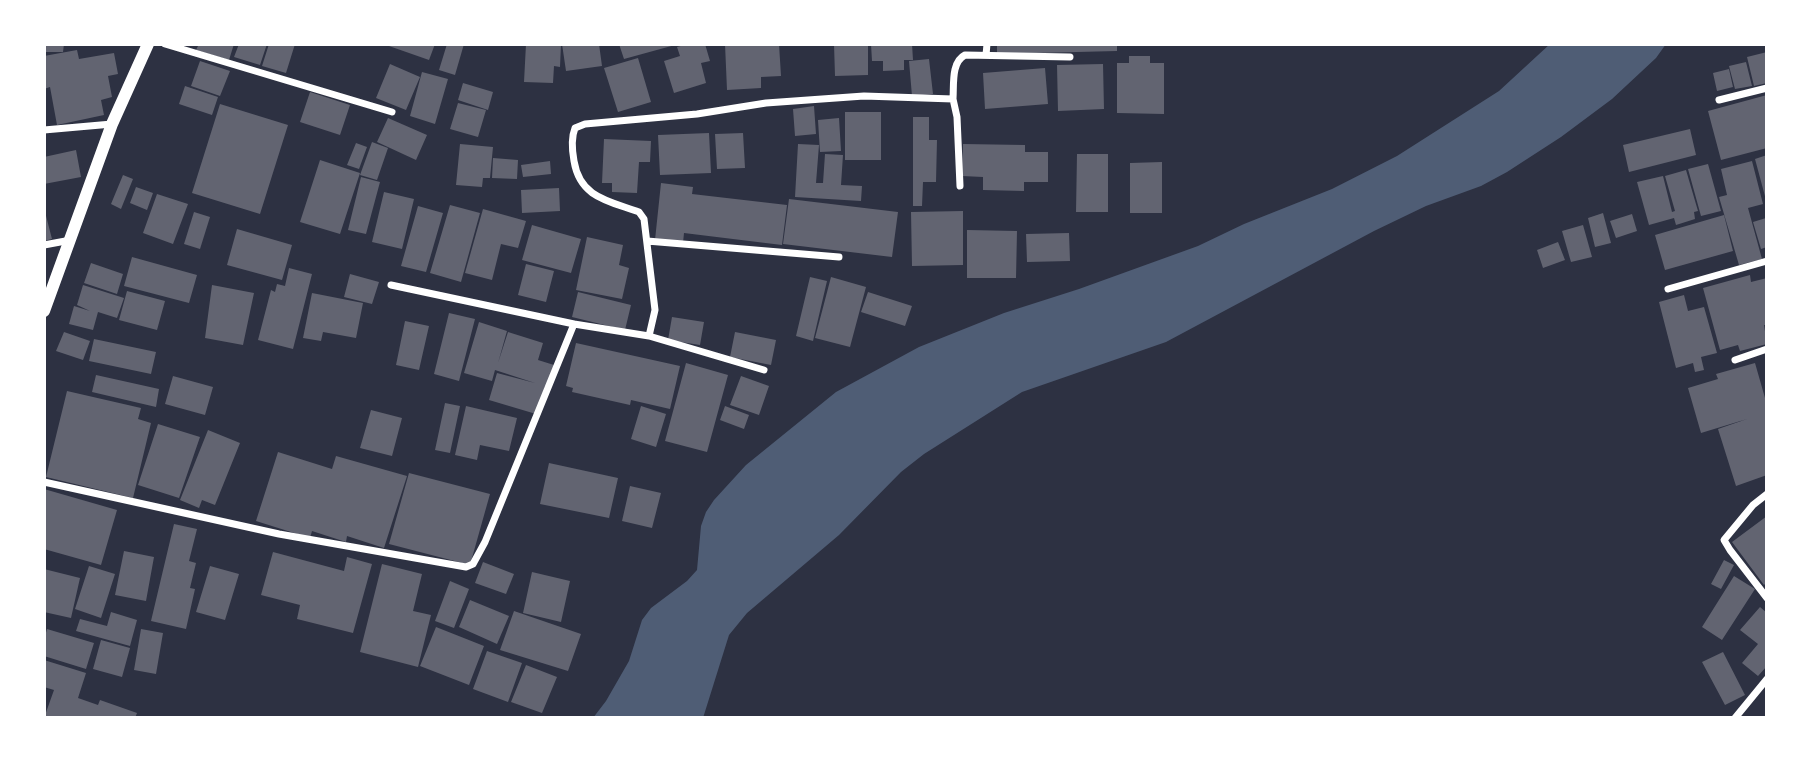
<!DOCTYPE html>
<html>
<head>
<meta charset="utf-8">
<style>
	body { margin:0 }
	#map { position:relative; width:1811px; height:762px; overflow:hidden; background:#2d3142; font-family:Georgia,serif }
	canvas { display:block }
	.frame { position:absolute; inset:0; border:46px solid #fff; pointer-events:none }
</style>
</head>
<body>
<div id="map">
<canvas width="1811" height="762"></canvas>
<div class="frame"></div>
</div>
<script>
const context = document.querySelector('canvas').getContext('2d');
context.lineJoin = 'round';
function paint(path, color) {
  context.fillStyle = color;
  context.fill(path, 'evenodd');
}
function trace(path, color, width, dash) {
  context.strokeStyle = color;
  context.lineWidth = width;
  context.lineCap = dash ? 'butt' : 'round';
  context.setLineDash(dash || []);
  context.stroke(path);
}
const water = new Path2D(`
	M1550 44H1666L1656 58 1612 99 1561 137 1507 172 1481 186 1426 206 1374 231 1166 342 1022 392 924 454 901 472 839 535 747 613 729 635 703 718H593L606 701 629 661 642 620 651 608 687 581 697 570 701 526 706 512 714 500 746 465 836 392 919 347 1004 313 1079 289 1198 246 1244 224 1332 189 1397 156 1499 91Z`);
const building = new Path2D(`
	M44 44H64L63 52H44Z
	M199 44H234L229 60 196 50Z
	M239 44H267L260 65 234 57Z
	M269 44H295L286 73 262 66Z
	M390 44H435L429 60 389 46Z
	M447 44H464L455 75 439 70Z
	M526 44H561L560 67 554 66 553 83 524 82Z
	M562 44H599L602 66 566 71Z
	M619 44H675V45L624 59Z
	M688 44H705L710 61 701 63 706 83 674 93 664 61 680 56 677 47Z
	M725 44H779L781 76 761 77V88L727 90Z
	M834 44H868V75L835 76Z
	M871 44H912L913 60H904V70L883 71V61H872Z
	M997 44H1117V51L997 54Z
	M77 50 79 59 114 53 118 74 108 76 112 97 101 100 104 115 57 125 50 87 44 89V56Z
	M1767 52V83L1754 86 1747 57Z
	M1129 56H1150V63H1164V114L1117 113V63H1129Z
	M638 58 651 102 618 112 604 68Z
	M929 59 933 94 912 96 909 61Z
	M200 61 230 71 220 96 191 86Z
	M1746 62 1752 86 1735 89 1729 66Z
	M390 64 420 77 406 110 376 98Z
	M1103 64 1104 109 1058 111 1057 65Z
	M1045 68 1048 104 985 109 983 73Z
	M1729 69 1733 87 1717 91 1713 73Z
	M422 72 448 79 435 124 410 116Z
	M463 83 493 92 488 110 458 100Z
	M185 86 218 97 212 115 179 104Z
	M310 92 350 105 340 135 300 122Z
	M1767 95V148L1721 160 1708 111Z
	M458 103 486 110 478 137 450 129Z
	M220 104 288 125 260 214 192 193Z
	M814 106 816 134 795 136 793 109Z
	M845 112H881V160H845Z
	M913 117H929V140H937L936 182H923L922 206H913Z
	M388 118 427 135 416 160 377 142Z
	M839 118 841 151 820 152 818 120Z
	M1690 129 1696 155 1629 172 1623 145Z
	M709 133 711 173 660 175 658 135Z
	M743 133 745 168 717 169 715 134Z
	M604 139 651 141 650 162H639L637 193 612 192V183H602Z
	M372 142 388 148 377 180 360 175Z
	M356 143 367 147 359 169 347 165Z
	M460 144 493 147 490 178H483L482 187 456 185Z
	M798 144 819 145 816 183H823L825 154 843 155 841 185 862 186 861 201 795 197Z
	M963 144 1025 145V152H1048V182H1024V191L983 190V177L962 176Z
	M76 150 81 177 44 184V157Z
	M1077 154H1108V212H1076Z
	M1767 155V200H1766L1755 159Z
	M493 158 518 160 517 179 492 178Z
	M320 160 360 173 340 234 300 222Z
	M550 161 551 174 523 177 521 165Z
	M1752 161 1763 204 1748 208 1762 259 1739 265 1719 197 1727 195 1721 169Z
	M1162 162V213H1130V163Z
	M1708 164 1721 211 1701 216 1688 169Z
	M1686 170 1698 211 1694 212 1695 219 1676 225 1674 218 1649 225 1637 182 1663 176 1672 212 1675 211 1665 176Z
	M123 175 133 179 121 209 111 204Z
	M361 177 380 182 366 234 348 230Z
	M661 183 693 187 692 194 787 205 782 245 684 233 683 243 655 240Z
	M136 187 153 193 147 210 130 203Z
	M559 188 560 211 522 213 521 190Z
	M384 192 414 199 402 249 372 242Z
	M157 194 188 204 173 244 143 233Z
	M789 199 898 212 892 257 783 244Z
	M450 205 480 213 461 282 430 273Z
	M418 206 443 213 426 272 401 266Z
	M44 208 52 239 44 241Z
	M483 209 526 221 518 248 501 244 492 280 465 273Z
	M963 211V265L912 266 911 212Z
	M194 212 210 217 200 249 184 244Z
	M1603 213 1611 243 1595 247 1588 218Z
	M1632 214 1637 231 1616 238 1610 221Z
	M1724 215 1733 251 1665 270 1655 235Z
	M1766 218 1767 247 1761 249 1753 222Z
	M532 225 581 239 571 273 522 260Z
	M1583 225 1592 257 1571 262 1562 231Z
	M237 229 292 245 282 280 227 265Z
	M967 230 1017 231 1016 278H967Z
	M1069 233 1070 261 1027 262 1026 234Z
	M587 237 623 245 619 265 629 268 622 299 576 290Z
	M1558 242 1565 260 1543 268 1537 250Z
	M132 257 197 275 189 303 124 286Z
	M91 263 123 274 117 294 84 283Z
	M526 264 554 271 546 302 518 295Z
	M289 268 312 274 293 349 258 340 271 290 275 292 277 284 285 286Z
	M350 274 379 282 372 304 344 297Z
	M1750 275 1751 282 1767 278V325H1764L1767 344 1740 351 1738 345 1720 350 1703 288Z
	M810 277 827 281 813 341 796 336Z
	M831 277 866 287 850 347 815 338Z
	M83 285 124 298 117 318 98 312 93 330 69 324 74 306 90 311 77 305Z
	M212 285 254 293 243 345 205 338Z
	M127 291 165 301 157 330 119 320Z
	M578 292 631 305 625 330 572 317Z
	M868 292 912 306 905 326 861 312Z
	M312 293 363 303 356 338 323 332 321 341 303 338Z
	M1684 295 1688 311 1704 307 1717 353 1701 357 1704 370 1695 372 1693 363 1676 368 1659 302Z
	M449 313 475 319 459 381 434 374Z
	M672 317 704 322 700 345 668 340Z
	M405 321 429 326 419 370 396 365Z
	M479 322 507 331 498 363 508 332 543 343 538 360 554 365 547 387 545 386 536 414 489 400 497 373 535 383 495 370 492 381 464 373Z
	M64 332 90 341 83 360 56 351Z
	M735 332 776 340 771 365 730 357Z
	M94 339 156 352 151 374 89 361Z
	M576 343 680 366 670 409 631 400 630 405 572 392 573 388 566 386Z
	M686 363 728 375 707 452 665 441Z
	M1755 363 1767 405V475L1736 486 1718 429 1747 419 1701 433 1688 388 1718 379 1716 374Z
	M96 375 159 389 156 407 92 392Z
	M173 376 213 387 205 415 165 404Z
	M741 376 769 386 759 415 730 405Z
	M67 391 141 408 138 419 151 423 133 498 46 477Z
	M445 403 460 406 450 453 435 450Z
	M466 406 517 418 509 451 480 445 477 460 455 455Z
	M641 406 666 414 656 447 631 439Z
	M725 406 749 415 744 429 720 420Z
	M371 410 402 418 392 456 360 448Z
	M158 424 200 437 179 498 138 485Z
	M208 430 240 443 215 505 202 500 199 508 180 500Z
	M278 452 332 469 336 456 407 476 384 548 347 536 346 542 312 531 310 538 256 521Z
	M549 463 618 478 609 518 540 504Z
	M409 473 490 494 470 565 389 544Z
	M630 486 661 493 652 528 622 521Z
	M44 489 117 510 101 565 44 549Z
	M1767 516V582L1764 585 1732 542Z
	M174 524 197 529 189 561 196 563 190 588 195 589 186 629 151 621Z
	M124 551 154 557 146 601 115 595Z
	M273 552 344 571 347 557 372 564 353 633 297 619 300 605 261 595Z
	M1724 560 1734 565 1721 589 1711 584Z
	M483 562 514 574 506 594 475 583Z
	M382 564 422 574 413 611 431 615 418 667 360 652Z
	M89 566 115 574 101 618 75 609Z
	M210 566 239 574 225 620 196 612Z
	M44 569 80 578 71 618 44 612Z
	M532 572 570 581 561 622 523 613Z
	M1734 576 1755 589 1722 640 1702 627Z
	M450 581 469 589 454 628 435 621Z
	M470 600 509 616 497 644 459 627Z
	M1760 607 1767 613V666L1758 676 1742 663 1758 644 1740 630Z
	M514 611 581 634 568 671 500 650Z
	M111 612 137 620 130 646 76 631 80 619 107 626Z
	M436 627 484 646 469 685 420 666Z
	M47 629 94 643 86 669 44 656V640Z
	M141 629 163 633 156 674 134 670Z
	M101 640 130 648 122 677 93 669Z
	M487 651 522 663 508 702 473 689Z
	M1723 652 1745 695 1725 705 1702 662Z
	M44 660 86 673 78 698 98 705 100 700 137 713 135 718H44L54 690 44 687Z
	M526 665 557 677 542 713 511 702Z`);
const minor = new Path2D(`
	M165 44 392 112
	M986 55 987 44
	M953 99 957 117 960 186
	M1719 100 1767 88
	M44 130 112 124
	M647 241 839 257
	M44 245 71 240
	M391 285 574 324
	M1668 289 1767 261
	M649 336 655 310 644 219 639 212C609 201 580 198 574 161 572 150 571 138 575 128L585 124 697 114 766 103 864 96 953 99C954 85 951 62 965 55L1070 57
	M1735 360 1767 349
	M44 482 279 534 466 567 473 564 485 542 574 324 649 336 764 370
	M1767 494 1753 505 1724 540 1730 550 1767 598
	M1735 718 1767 679`);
const tertiary = new Path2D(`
	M44 311 112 124 148 44`);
paint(water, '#4f5d75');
paint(building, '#626471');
trace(minor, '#fff', 7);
trace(tertiary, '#fff', 12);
</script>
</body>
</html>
